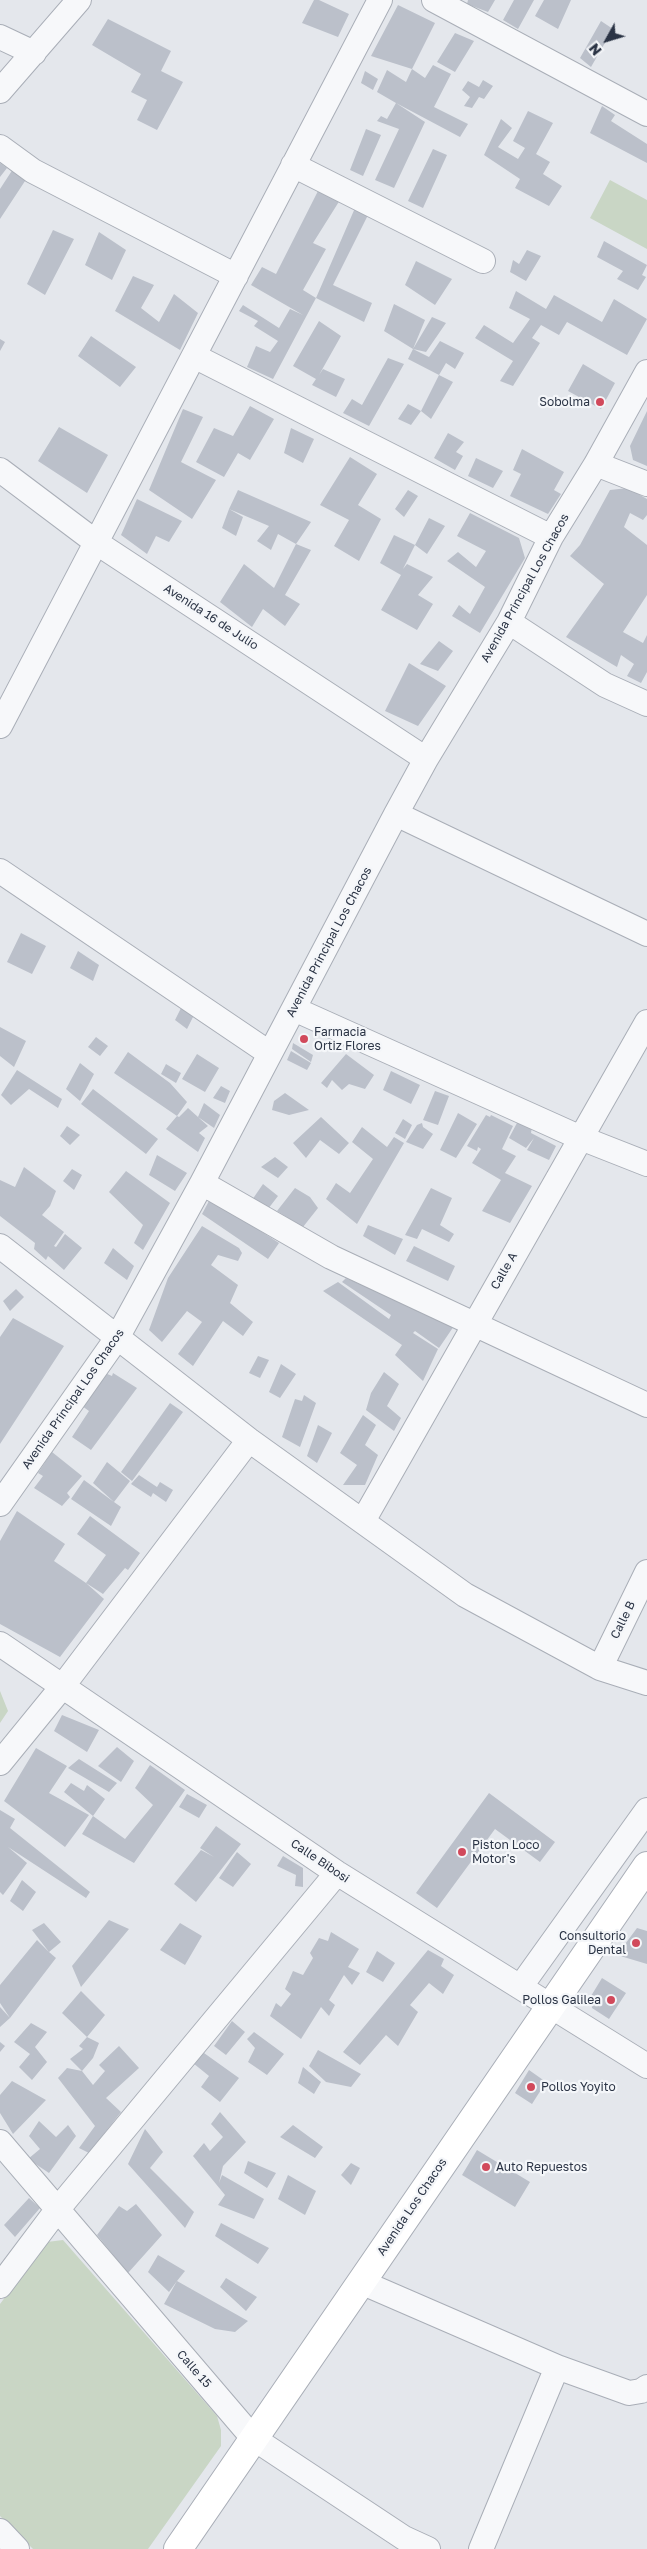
<!DOCTYPE html>
<html>
<head>
<meta charset="utf-8">
<style>
	body { margin:0 }
	#map { position:relative; width:647px; height:2549px; overflow:hidden; background:#e4e7ec; font-family:"Golos Text",sans-serif }
	canvas { display:block }
	.north { position:absolute; left:582px; top:15px; width:50px; height:50px; -webkit-text-stroke:4px #f4f6f9; paint-order:stroke; rotate:231deg; font-size:14px; font-weight:700; line-height:20px; text-align:center; color:#2b3445 }
	.north::after { content:''; display:block; margin:auto; width:18px; height:22px; background:#2b3445; clip-path:polygon(50% 0,100% 100%,50% 72%,0 100%) }
</style>
</head>
<body>
<div id="map">
<canvas width="647" height="2549"></canvas>
<div class="north">N</div>
</div>
<script>
const context = document.querySelector('canvas').getContext('2d');
context.lineJoin = 'round';
function paint(path, color) {
  context.fillStyle = color;
  context.fill(path, 'evenodd');
}
function trace(path, color, width, dash) {
  context.strokeStyle = color;
  context.lineWidth = width;
  context.lineCap = dash ? 'butt' : 'round';
  context.setLineDash(dash || []);
  context.stroke(path);
}
function label(font, color, halo, rows, align = 'center') {
  context.font = font + ' "Golos Text",sans-serif';
  context.lineWidth = 4.5;
  context.setLineDash([]);
  context.textBaseline = 'middle';
  context.strokeStyle = halo;
  context.fillStyle = color;
  for (const [text, x, y, turn = 0] of rows) {
    context.save();
    context.translate(x, y);
    context.rotate((+turn || 0) * Math.PI / 180);
    context.textAlign = isNaN(turn) ? turn : align;
    if (halo) context.strokeText(text, 0, 0);
    context.fillText(text, 0, 0);
    context.restore();
  }
}
const green = new Path2D(`
	M610 180 647 200V249L590 218Z
	M0 1691 8 1711 0 1723Z
	M63 2240 217 2416 221 2430V2446L148 2549H33L0 2516V2304L47 2242Z`);
const building = new Path2D(`
	M314 0H319L349 14 338 37 302 23Z
	M468 0H495L488 12 467 4Z
	M514 0H534L518 29 503 20Z
	M544 0H571L558 29 535 16Z
	M398 5 435 23 412 69 371 56Z
	M108 19 171 51 161 71 183 82 157 130 137 120 147 100 131 92 141 74 92 45Z
	M601 21 613 29 591 67 580 58Z
	M455 33 474 41 455 72 437 62Z
	M433 65 451 74 434 107 468 124 460 137 396 103 425 122 394 188 375 180 399 129 377 121 381 116 387 119 396 103 377 92 387 70 406 82 412 69 425 78Z
	M365 71 378 79 373 90 361 83Z
	M483 80 493 86 484 99 479 97 472 108 464 106 470 97 462 90 468 81 479 87Z
	M602 106 615 115 611 121 647 144V163L590 133Z
	M528 111 553 123 536 154 550 162 543 174 562 186 549 206 515 188 520 179 484 155 501 119 512 128 498 147 518 159 525 148 513 141Z
	M366 129 381 135 363 176 350 170Z
	M433 149 447 155 423 208 408 201Z
	M0 163 7 168 0 177Z
	M13 169 27 178 0 219V189Z
	M318 191 340 200 313 243 326 249 303 290 316 298 273 379 247 367 256 346 270 352 278 341 254 326 258 321 239 311 243 305 279 328 290 309 303 315 251 285 262 267 276 274Z
	M355 208 368 215 333 285 372 303 364 322 316 298Z
	M53 230 74 239 45 295 27 284Z
	M99 232 126 250 112 280 85 265Z
	M604 241 647 265 642 275 646 277 638 290 617 279 623 271 597 257Z
	M527 250 541 256 526 281 510 272 513 260 519 264Z
	M416 261 452 279 435 305 405 285Z
	M133 276 154 285 141 308 159 322 174 294 198 313 180 350 115 311Z
	M516 291 546 309 554 295 602 322 614 299 647 319 627 355 567 322 559 335 541 325 532 338 540 343 513 386 500 381 513 361 475 338 484 325 513 343 530 319 509 308Z
	M394 304 425 320 413 349 432 317 446 323 426 352 413 349 384 331Z
	M319 321 341 336 319 375 323 369 345 379 336 397 312 385 316 379 293 366Z
	M91 336 136 367 120 387 78 356Z
	M0 339 5 342 0 351Z
	M440 341 464 353 455 369 446 363 439 375 453 382 431 419 421 411 411 425 398 419 408 404 421 411 439 375 408 359 413 349 429 357Z
	M388 358 404 364 369 426 343 413 352 399 362 405Z
	M583 364 615 383 601 409 568 391Z
	M250 406 274 419 250 460 238 453 224 477 196 462 214 428 233 436Z
	M183 409 203 417 181 462 216 480 192 519 149 490Z
	M647 411V466L633 460 630 446Z
	M59 427 108 455 87 493 38 461Z
	M291 428 314 439 303 463 284 453Z
	M448 433 464 442 456 452 463 456 455 470 434 458Z
	M522 449 564 472 554 490 561 494 548 514 510 496 521 474 513 470Z
	M350 457 377 474 358 505 381 519 359 561 334 546 349 520 320 505Z
	M476 458 503 471 493 488 468 476Z
	M628 488 647 499V515L643 520 630 513 624 527 647 545V595L623 632 643 643 647 635V672L641 683 627 676 634 664 621 655 617 667 566 637 604 584 570 556 580 545 610 490Z
	M238 490 311 522 296 544 278 534 271 550 257 541 269 526 229 509 243 517 236 536 222 528 229 509Z
	M408 490 418 496 404 517 395 509Z
	M137 499 182 521 169 542 156 536 147 554 121 535Z
	M470 513 519 538 525 558 480 633 452 616 459 605 470 614 485 587 447 561 458 552 476 567 486 551 457 536Z
	M429 518 445 526 427 554 415 545 403 569 407 564 433 577 418 595 433 604 417 630 381 610 401 575 380 563 394 535 415 545Z
	M296 544 311 550 285 595 300 604 285 626 263 609 252 627 220 602 244 564 274 588Z
	M439 641 453 651 438 671 420 664Z
	M409 663 446 686 418 726 385 711Z
	M21 933 46 946 32 974 7 962Z
	M78 951 99 965 93 981 70 968Z
	M182 1006 194 1015 187 1029 175 1020Z
	M0 1027 26 1041 14 1067 0 1056Z
	M96 1037 108 1046 100 1056 88 1047Z
	M293 1043 313 1055 311 1062 292 1049Z
	M291 1051 311 1063 307 1070 287 1060Z
	M128 1052 170 1083 187 1102 177 1116 114 1073Z
	M197 1054 219 1068 205 1092 182 1079Z
	M346 1054 374 1075 365 1089 349 1084 342 1090 332 1080 327 1088 321 1083Z
	M80 1063 94 1074 80 1101 66 1089Z
	M166 1064 181 1073 176 1083 161 1074Z
	M17 1070 62 1099 58 1108 29 1089 11 1105 1 1095Z
	M391 1071 420 1085 411 1104 383 1090Z
	M221 1086 230 1091 225 1103 213 1098Z
	M93 1089 158 1139 146 1154 81 1104Z
	M435 1091 449 1096 438 1125 423 1120Z
	M285 1093 309 1110 289 1115 272 1110 274 1101Z
	M204 1103 220 1115 214 1128 198 1117 208 1126 199 1133 205 1138 198 1152 166 1129 177 1116 179 1117 188 1108 198 1117Z
	M458 1113 477 1124 456 1158 440 1150Z
	M486 1115 490 1117 491 1115 513 1126 502 1149 516 1156 505 1173 532 1186 510 1223 482 1211 501 1180 472 1163 481 1149 478 1147 477 1151 467 1146Z
	M321 1117 349 1143 339 1154 320 1140 306 1158 293 1143Z
	M403 1119 412 1125 405 1139 395 1133Z
	M518 1121 532 1127 531 1133 556 1146 549 1160 527 1150 534 1138 526 1148 509 1138Z
	M422 1123 423 1127 433 1134 423 1149 406 1142 417 1125Z
	M67 1126 80 1135 70 1145 60 1136Z
	M362 1127 387 1147 394 1137 404 1143 357 1224 326 1199 336 1183 350 1193 373 1159 352 1142Z
	M157 1155 187 1173 175 1191 149 1175Z
	M275 1157 288 1167 278 1178 261 1167Z
	M24 1167 56 1191 50 1206 42 1215 64 1232 54 1246 56 1247 65 1234 82 1248 64 1270 48 1256 46 1260 34 1249 35 1243 0 1216V1180L15 1187Z
	M72 1169 82 1175 74 1190 63 1181Z
	M126 1171 170 1203 143 1250 134 1243 143 1225 109 1192Z
	M263 1184 278 1196 268 1209 252 1200Z
	M295 1188 310 1197 318 1208 303 1227 277 1211Z
	M431 1188 452 1198 440 1225 454 1234 449 1242 422 1229 417 1239 405 1235Z
	M209 1201 225 1208 279 1243 268 1259 202 1214Z
	M368 1225 403 1239 395 1255 363 1236Z
	M202 1226 239 1248 242 1253 238 1261 218 1255 211 1265 238 1285 230 1303 253 1322 243 1336 223 1321 193 1366 178 1354 202 1322 187 1311 162 1342 149 1330 168 1278Z
	M414 1246 455 1266 448 1281 406 1261Z
	M113 1248 134 1266 127 1280 104 1263Z
	M346 1278 454 1326 439 1348 415 1331 413 1333 438 1349 423 1381 395 1355 402 1345 323 1291 338 1282 389 1319 391 1315 342 1282Z
	M16 1289 24 1297 10 1311 3 1301Z
	M13 1318 64 1346 0 1444V1337Z
	M258 1356 269 1360 260 1378 249 1373Z
	M281 1364 296 1374 280 1398 269 1392Z
	M384 1372 399 1384 387 1406 401 1418 394 1431 366 1410 371 1393Z
	M105 1373 112 1376 113 1373 137 1388 91 1450 72 1437 89 1411 82 1406Z
	M304 1395 316 1403 300 1447 282 1437 295 1399 302 1401Z
	M170 1403 183 1412 132 1481 121 1472Z
	M363 1415 376 1425 365 1445 378 1455 365 1485H343L357 1465 340 1453Z
	M318 1425 332 1433 317 1463 307 1456Z
	M52 1452 82 1476 67 1493 70 1497 62 1506 34 1488 43 1476 38 1473Z
	M107 1462 130 1481 114 1502 121 1507 111 1526 71 1499 84 1480 114 1502 93 1483Z
	M139 1475 157 1487 160 1482 173 1490 166 1502 153 1493 151 1497 131 1484Z
	M17 1511 65 1544 54 1561 86 1583 104 1599 60 1657 0 1624V1541Z
	M90 1516 140 1553 128 1570 125 1568 103 1594 86 1583 106 1555 77 1534Z
	M62 1715 99 1730 87 1752 54 1731Z
	M117 1747 134 1761 121 1782 98 1766Z
	M36 1748 67 1766 49 1793 89 1815 65 1847 4 1801Z
	M79 1759 117 1783 109 1792 68 1768Z
	M150 1765 185 1790 134 1863 82 1834 93 1816 125 1839 153 1805 135 1788Z
	M71 1783 84 1791 87 1785 105 1799 93 1816 64 1792Z
	M489 1793 555 1842 540 1862 495 1829 437 1908 416 1893Z
	M187 1794 207 1805 199 1818 179 1807Z
	M0 1810 15 1819 10 1828 90 1892 86 1898 8 1847 27 1863 3 1895 0 1892Z
	M216 1826 241 1844 196 1902 174 1884 201 1850 214 1857 200 1848Z
	M237 1852 251 1864 233 1887 219 1878Z
	M283 1856 303 1868V1887L295 1886 296 1875 277 1866Z
	M22 1880 36 1892 23 1911 10 1901Z
	M109 1920 129 1929 81 1987 72 1966Z
	M44 1923 61 1942 49 1952 56 1958 10 2018 0 2003V1985L37 1940 49 1952 32 1930Z
	M180 1923 202 1936 185 1965 160 1950Z
	M637 1928 647 1931V1964L617 1955Z
	M331 1932 359 1949 348 1967 360 1973 352 1985 344 1975 329 2000 335 2005 329 2016 321 2007 301 2039 270 2016 276 2003 281 2007 291 1994 285 1989 293 1971 303 1975 313 1958 310 1953 319 1938 328 1941Z
	M428 1950 444 1959 441 1966 454 1975 443 1994 429 1983 410 2005 418 2012 398 2046 386 2035 360 2065 343 2052Z
	M377 1951 395 1963 383 1982 366 1972Z
	M602 1978 626 1993 609 2019 592 2008 591 1996Z
	M81 1991 105 2015 87 2037 62 2013Z
	M0 2007 10 2018 0 2027Z
	M232 2021 245 2032 226 2055 214 2046Z
	M31 2023 47 2032 35 2047 47 2062 32 2080 19 2067 30 2054 14 2042Z
	M254 2032 284 2054 267 2075 248 2062 255 2048 247 2039Z
	M87 2037 99 2043 93 2058 82 2071 70 2059 83 2049 79 2046Z
	M0 2042 5 2046 0 2052Z
	M119 2046 139 2068 106 2098 121 2112 89 2153 79 2148 95 2126 58 2078 67 2068 82 2071 93 2085 105 2071 99 2065Z
	M318 2050 361 2074 351 2087 326 2082 309 2066Z
	M204 2053 239 2078 220 2102 201 2087 209 2076 193 2063Z
	M303 2067 321 2082 314 2094 298 2083Z
	M529 2070 546 2082 532 2104 515 2093Z
	M12 2081 46 2100 13 2134 0 2113V2095Z
	M220 2112 246 2142 223 2166 219 2183 222 2175 264 2199 254 2219 218 2205 225 2195 193 2156 204 2143 210 2151 223 2137 211 2124Z
	M39 2121 56 2137 68 2125 76 2136 49 2173 28 2159 40 2149 29 2136Z
	M293 2125 323 2147 315 2158 280 2137Z
	M145 2129 163 2152 150 2168 194 2212 185 2228 128 2164Z
	M477 2150 530 2182 515 2207 462 2175Z
	M248 2161 276 2173 267 2188 244 2173Z
	M351 2163 360 2168 351 2185 341 2175Z
	M288 2175 316 2191 305 2215 278 2199Z
	M29 2198 40 2208 15 2237 4 2225Z
	M136 2204 162 2235 128 2273 97 2235 119 2206 127 2211Z
	M221 2223 269 2248 258 2264 215 2236Z
	M158 2255 185 2271 177 2281 248 2321 235 2332 215 2329 164 2304 177 2281 169 2292 148 2272Z
	M226 2278 257 2297 246 2311 220 2287Z`);
const street = new Path2D(`
	M434 0 647 114
	M0 37 34 53
	M0 91 79 0
	M0 147 33 171 236 276
	M293 165 483 261
	M194 356 551 537
	M596 464 647 484
	M0 470 97 543 426 759
	M509 622 605 685 647 704
	M0 726 380 0
	M396 814 647 934
	M0 871 269 1053
	M294 1009 581 1138 647 1164
	M202 1183 331 1257 647 1405
	M0 1246 249 1440 465 1595 600 1668 647 1683
	M0 1504 117 1338 202 1183 396 814 426 759 509 622 551 537 596 464 647 372
	M363 1521 647 1022
	M0 1644 337 1873 647 2066
	M600 1668 647 1572
	M0 1763 62 1687 249 1440
	M521 1986 647 1810
	M0 2142 253 2438 404 2538 428 2549
	M361 2282 557 2367 481 2549
	M0 2286 57 2210 337 1873
	M557 2367 629 2393 641 2391 647 2387
	M0 2531 17 2549`);
const secondary = new Path2D(`
	M178 2549 647 1866`);
const markers = [
	[600,402,5,"#d1495b"],
	[304,1039,5,"#d1495b"],
	[462,1852,5,"#d1495b"],
	[636,1943,5,"#d1495b"],
	[611,2000,5,"#d1495b"],
	[531,2087,5,"#d1495b"],
	[486,2167,5,"#d1495b"]
];
const poiNames = [
	["Sobolma",590,402,"right"],
	["Farmacia",314,1032],
	["Ortiz Flores",314,1046],
	["Piston Loco",472,1845],
	["Motor's",472,1859],
	["Consultorio",626,1936,"right"],
	["Dental",626,1950,"right"],
	["Pollos Galilea",601,2000,"right"],
	["Pollos Yoyito",541,2087],
	["Auto Repuestos",496,2167]
];
const streetNames = [
	["Avenida Principal Los Chacos",525,588,-61],
	["Avenida 16 de Julio",211,617,33],
	["Avenida Principal Los Chacos",329,942,-62],
	["Calle A",504,1271,-60],
	["Avenida Principal Los Chacos",73,1399,-55],
	["Calle B",623,1620,-64],
	["Calle Bibosi",320,1861,34],
	["Avenida Los Chacos",412,2207,-56],
	["Calle 15",194,2369,49]
];
paint(green, '#c9d6c5');
paint(building, '#bbc0ca');
trace(street, '#a9aeb7', 26);
trace(secondary, '#a9aeb7', 30);
trace(street, '#f7f8fa', 24);
trace(secondary, '#fff', 28);
for (const [x, y, r, color] of markers) {
  const dot = new Path2D();
  dot.arc(x, y, r, 0, 2 * Math.PI);
  context.fillStyle = color;
  context.fill(dot);
  trace(dot, '#f4f6f9', 2);
}
label('12px', '#2b3445', '#f4f6f9', poiNames, 'left');
label('12px', '#2b3445', '#f4f6f9', streetNames);
</script>
</body>
</html>
